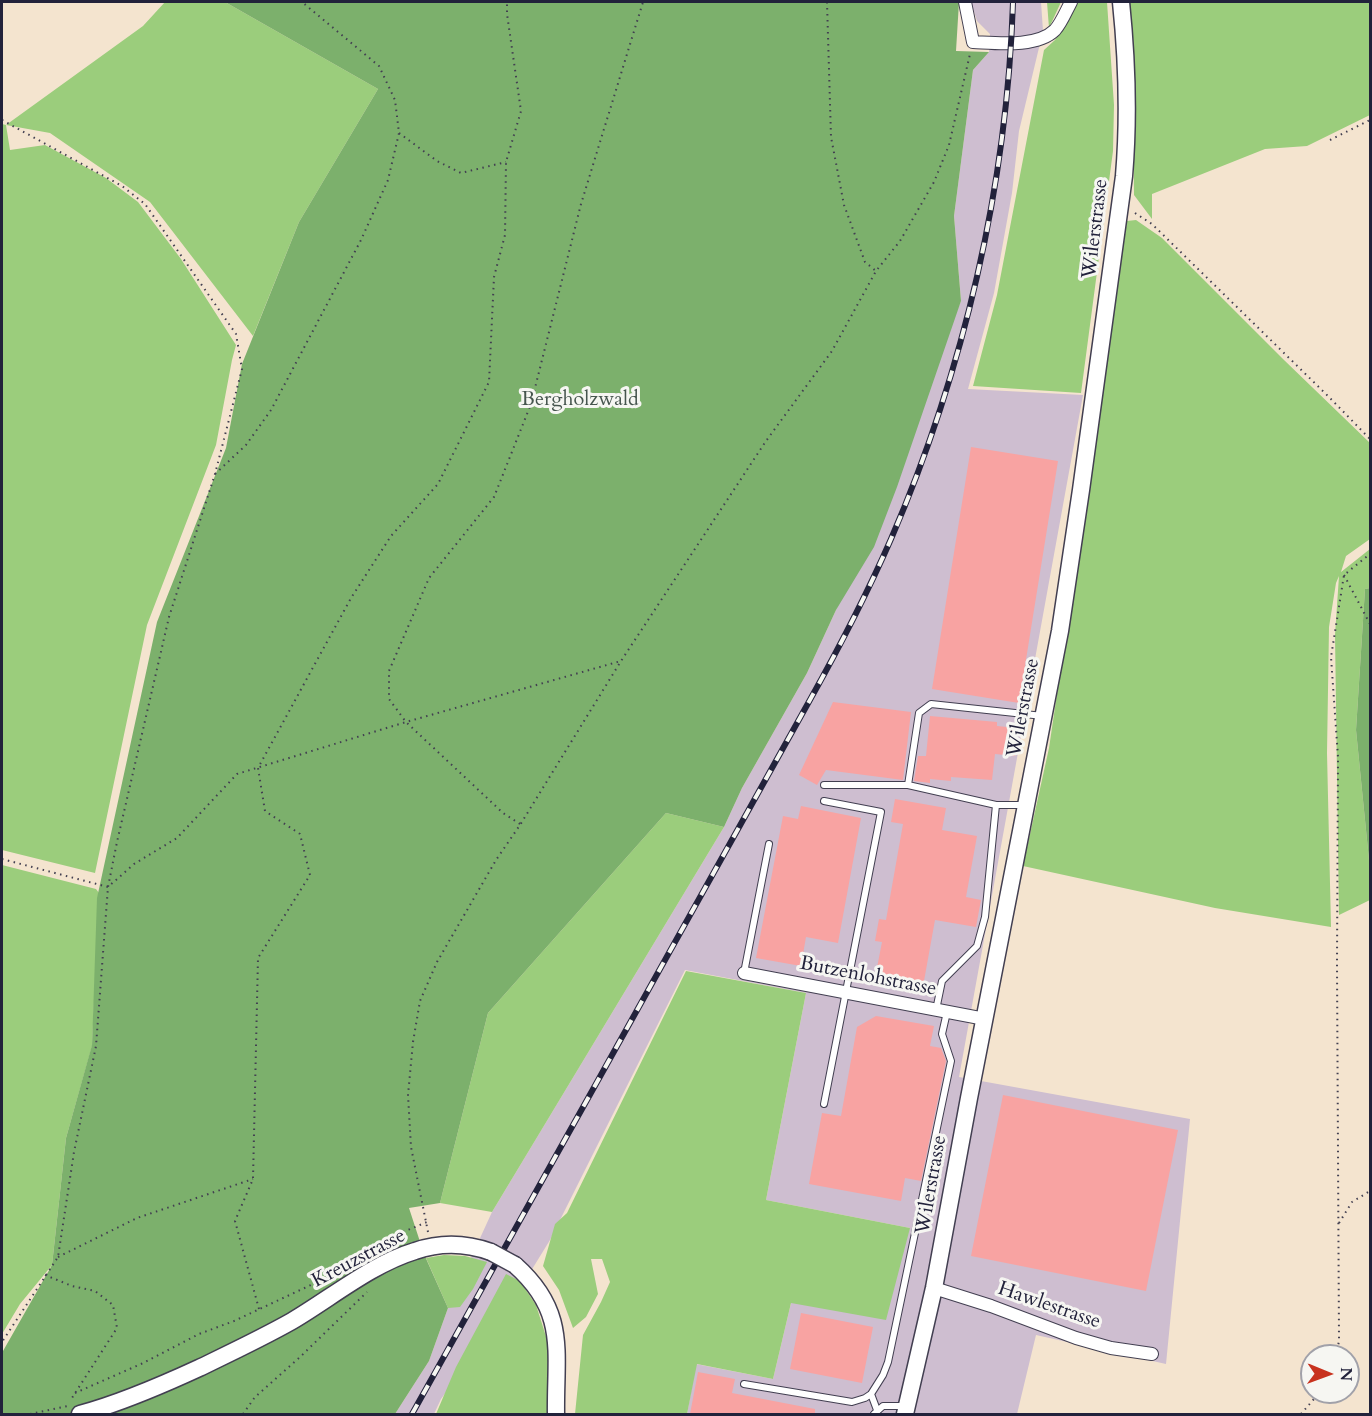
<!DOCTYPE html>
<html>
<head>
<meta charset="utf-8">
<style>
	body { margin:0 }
	#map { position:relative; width:1372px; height:1416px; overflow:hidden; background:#f4e4cf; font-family:Cardo,serif }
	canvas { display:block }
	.frame { position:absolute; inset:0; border:3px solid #22223b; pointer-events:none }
	.north { position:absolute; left:1300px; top:1344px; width:60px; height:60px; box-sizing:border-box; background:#f6f6f2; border:2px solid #a1a1a9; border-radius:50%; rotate:91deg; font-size:16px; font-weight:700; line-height:24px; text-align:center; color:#22223b }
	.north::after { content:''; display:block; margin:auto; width:21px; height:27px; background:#c8321e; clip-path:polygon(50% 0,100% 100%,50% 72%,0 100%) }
</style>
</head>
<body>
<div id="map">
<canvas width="1372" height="1416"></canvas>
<div class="frame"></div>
<div class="north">N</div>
</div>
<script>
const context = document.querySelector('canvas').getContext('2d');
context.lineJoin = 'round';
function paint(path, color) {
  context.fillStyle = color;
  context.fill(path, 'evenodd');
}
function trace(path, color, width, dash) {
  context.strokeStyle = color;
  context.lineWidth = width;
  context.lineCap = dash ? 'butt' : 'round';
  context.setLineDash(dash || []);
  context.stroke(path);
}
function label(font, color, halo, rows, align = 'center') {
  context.font = font + ' Cardo,serif';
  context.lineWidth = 6;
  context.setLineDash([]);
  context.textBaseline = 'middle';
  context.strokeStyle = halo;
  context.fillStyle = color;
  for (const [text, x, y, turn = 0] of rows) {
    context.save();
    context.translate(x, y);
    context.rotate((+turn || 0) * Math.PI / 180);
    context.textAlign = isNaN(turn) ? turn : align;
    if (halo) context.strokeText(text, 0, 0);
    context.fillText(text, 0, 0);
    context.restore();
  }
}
const industrial = new Path2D(`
	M971 2H1041L1043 31 1019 131 1012 193 994 293 968 389 1083 395 959 1077 1190 1119 1166 1364 1036 1335 1017 1414H687L696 1364 773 1379 791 1303 910 1228 766 1200 806 993 685 970 550 1240 507 1310 441 1399 434 1414H395L429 1361 448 1308 492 1212 724 827 742 788 807 673 836 610 961 301 954 216 973 70 989 52 990 34 977 21Z`);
const green = new Path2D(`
	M165 2H225L378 89 299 222 253 336 150 202 50 133 6 125 10 150 45 145 106 178 138 202 181 259 236 345 232 360 216 445 147 625 95 873 2 850V124L6 125 143 26Z
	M1047 2H1061L1049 28Z
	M1078 2H1107L1114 105 1113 151 1081 393 973 386 997 295 1044 50 1055 40Z
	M1128 2H1370V115L1307 146 1265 149 1152 194V219L1134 195 1133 69Z
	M1136 220 1162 238 1284 360 1370 443V539L1346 556 1341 572 1370 549V588L1365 589 1356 730 1370 870V900L1339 915 1335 635 1339 576 1336 583 1329 627 1327 753 1331 927 1215 908 1023 866 1049 748 1127 221Z
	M666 813 724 827 492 1212 440 1203 488 1013Z
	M2 865 96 889 99 893 92 1046 66 1138 52 1265 20 1304 2 1334Z
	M686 971 806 993 766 1200 910 1228 886 1320 791 1303 773 1379 697 1364 687 1414H575L583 1335 601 1302 610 1282 602 1259H591L598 1294 586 1317 573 1328 559 1290 543 1266 555 1224 567 1213Z
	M444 1255 465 1256 487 1262 473 1289 460 1307 448 1308 426 1258Z
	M506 1274 520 1281 536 1305 550 1349 548 1414H436L456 1367Z`);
const forest = new Path2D(`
	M225 2H959L956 51 989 52 973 70 954 216 961 301 897 487 874 547 836 610 807 673 742 788 724 827 666 813 488 1013 440 1203 409 1208 424 1254 448 1308 429 1361 395 1414H2V1356L3 1351 52 1265 66 1138 92 1045 97 898 157 622 226 448 242 364 299 222 378 89Z
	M1370 588V870L1356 730 1365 589Z`);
const building = new Path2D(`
	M971 447 1058 461 1019 703 932 689Z
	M833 702 911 712 903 780 826 770 817 785 799 775Z
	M930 716 997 722V726L1017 728 1015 756 995 754 992 780 951 777V781L930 779V783L914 781 918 756H926Z
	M895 799 946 808 942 830 977 836 966 897 981 900 976 927 935 920 922 992 874 983 882 942 875 941 879 919 886 920 903 824 891 822Z
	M801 806 861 818 838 943 806 937 801 966 756 958 783 816 798 819Z
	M876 1016 934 1026 930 1046 941 1048 946 1061 921 1181 905 1178 901 1201 809 1184 822 1113 841 1116 857 1027Z
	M1003 1095 1178 1130 1146 1291 971 1256Z
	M801 1313 873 1327 862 1383 790 1369Z
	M698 1372 735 1379 732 1393 815 1409V1414H690Z`);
const path = new Path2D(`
	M827 2 831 137 844 205 865 262 876 271
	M2 120 122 186 145 204 236 334 242 369 215 474 169 617 117 842 108 887 96 1046 74 1152 58 1257 2 1342
	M399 133 437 161 461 173 506 162
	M1330 140 1370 120
	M1135 213 1152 224 1329 397 1370 439
	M215 474 246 445 271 410 361 240 388 180 399 133 395 100 379 66 302 2
	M1344 575 1370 624
	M520 824 503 813 406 722 389 699V671L429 578 494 497 531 404 581 204 643 2
	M2 859 108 887 134 864 177 838 237 774 406 722 621 661
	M1339 1223 1352 1202 1370 1191
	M428 1232 411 1147 408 1095 413 1042 420 1001 437 962 496 860 520 825 621 661 766 441 832 351 876 271 900 241 934 182 949 145 970 54
	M58 1257 137 1218 253 1179
	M45 1275 72 1286 95 1291 113 1305 117 1328 70 1401
	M259 1309 235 1221 253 1179 258 958 310 875 300 834 265 811 258 768 351 598 391 536 438 484 489 382 494 277 505 235 506 162 521 111 507 14V2
	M1336 1356 1339 1341 1337 964 1338 757 1331 657 1344 575 1370 554
	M75 1393 141 1364 199 1334 234 1321 313 1284 330 1276 403 1232 427 1222
	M30 1414 68 1406
	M243 1414 255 1397 299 1358 367 1292
	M1301 1414 1320 1392`);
const lane = new Path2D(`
	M824 785H908
	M1025 805H996L908 785 919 713 931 704 1043 716
	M744 973 769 844
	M936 1010 942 981 977 946 985 917 996 805
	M824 1104 881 812 824 801
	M744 1384 852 1402 865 1398 871 1394
	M877 1410 871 1394 883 1375 888 1362 951 1061 942 1034 947 1012
	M874 1414 883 1406H906`);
const street = new Path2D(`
	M965 2 973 42C996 43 1037 48 1055 30 1062 22 1066 11 1071 2
	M744 973 985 1019
	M934 1288 991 1306 1076 1338 1111 1348 1152 1354`);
const secondary = new Path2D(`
	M515 1265C568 1312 555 1352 556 1414
	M80 1414C121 1403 160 1386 199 1368 230 1353 262 1338 292 1321 331 1298 372 1264 415 1251 441 1242 466 1243 491 1252
	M905 1414 934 1288 969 1098 1060 631 1081 490 1124 176C1129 117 1127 60 1121 2`);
const rail = new Path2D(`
	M412 1414 811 698C840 646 867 594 891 539 964 370 1007 186 1013 2`);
const secondaryBridge = new Path2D(`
	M491 1252 515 1265`);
const streetNames = [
	["Wilerstrasse",1096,229,-83],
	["Wilerstrasse",1024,708,-79],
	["Butzenlohstrasse",868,977,11],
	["Wilerstrasse",932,1185,-80],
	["Kreuzstrasse",359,1259,-28],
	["Hawlestrasse",1049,1306,19]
];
const parkNames = [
	["Bergholzwald",580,400]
];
paint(industrial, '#cebed0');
paint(green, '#9bcd7c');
paint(forest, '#7cb06c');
paint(building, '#f8a3a2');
trace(lane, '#423f51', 8);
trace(street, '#423f51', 14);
trace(secondary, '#423f51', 19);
trace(path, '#423f51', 2, [1.5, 4.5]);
trace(lane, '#fff', 6);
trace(street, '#fff', 12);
trace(secondary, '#fff', 16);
trace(rail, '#22223b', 6);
trace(rail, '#f6f6f2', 4, [11]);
trace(secondaryBridge, '#423f51', 19, []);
trace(secondaryBridge, '#fff', 16);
label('20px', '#22223b', '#f6f6f2', streetNames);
label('20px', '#46554e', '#f6f6f2', parkNames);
</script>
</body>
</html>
